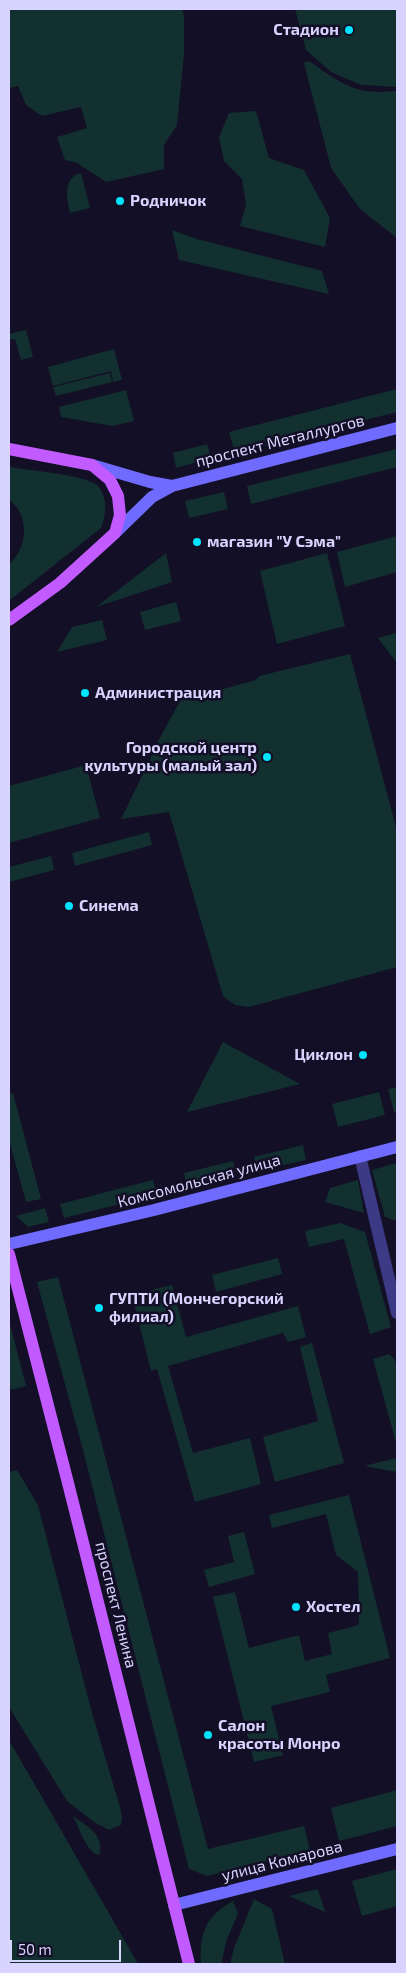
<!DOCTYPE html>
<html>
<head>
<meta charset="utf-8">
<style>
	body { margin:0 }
	#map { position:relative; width:406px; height:1973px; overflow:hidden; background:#130f26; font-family:"Exo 2",sans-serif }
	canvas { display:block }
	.frame { position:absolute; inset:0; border:10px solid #d9d4ff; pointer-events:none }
	.scale { position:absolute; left:10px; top:1940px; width:111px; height:22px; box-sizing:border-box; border:2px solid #d9d4ff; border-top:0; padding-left:6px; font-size:15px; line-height:18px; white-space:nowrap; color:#d9d4ff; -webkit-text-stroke:4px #130f26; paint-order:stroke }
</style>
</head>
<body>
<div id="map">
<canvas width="406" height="1973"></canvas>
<div class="frame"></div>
<div class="scale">50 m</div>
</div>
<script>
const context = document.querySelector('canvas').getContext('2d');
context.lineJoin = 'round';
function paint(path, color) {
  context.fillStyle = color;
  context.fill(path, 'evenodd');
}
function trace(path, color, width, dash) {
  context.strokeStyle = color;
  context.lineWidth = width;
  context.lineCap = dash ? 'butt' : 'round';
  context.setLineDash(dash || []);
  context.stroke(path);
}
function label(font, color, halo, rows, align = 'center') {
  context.font = font + ' "Exo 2",sans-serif';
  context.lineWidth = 5;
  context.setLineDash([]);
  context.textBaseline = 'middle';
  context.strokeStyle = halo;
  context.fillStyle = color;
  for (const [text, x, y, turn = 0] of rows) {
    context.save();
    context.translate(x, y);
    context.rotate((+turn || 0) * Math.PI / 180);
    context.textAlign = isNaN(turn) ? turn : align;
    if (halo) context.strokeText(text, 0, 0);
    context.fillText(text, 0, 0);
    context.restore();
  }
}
const green = new Path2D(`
	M9 9H182L184 16V55L177 125 164 145V169L106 182 77 163 65 160 57 137 87 128 81 107 42 116 26 105 18 86 9 88Z
	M295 9H397V87L361 85 331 72 306 50Z
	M309 61C324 71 340 84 357 89 370 93 385 92 397 91V238L360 209 331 168 304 63Z
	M256 111 269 158 304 170 330 218 325 247 240 226 246 204 242 179 224 161 219 137 229 113Z
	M81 173 90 208 70 213C67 199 62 178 81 173Z
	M172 230 197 239 322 271 329 294 179 260Z
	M26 330 33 357 21 360 15 339 9 340V334Z
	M114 349 122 380 113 382 111 371 53 386 48 367Z
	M110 373 112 382 56 396 53 387Z
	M397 389V412L235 453 229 432Z
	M126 390 134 421 112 426 61 417 59 407Z
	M207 444 211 458 176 468 173 453Z
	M397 449V467L251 504 247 486Z
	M9 467C26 470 90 475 99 487 108 500 106 515 101 528L10 600 9 564C28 549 30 514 9 500Z
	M224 492 228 509 189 518 185 501Z
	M397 536V572L345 587 337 552Z
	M166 553 172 582 96 607Z
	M327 553 345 626 277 644 260 571Z
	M176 602 181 621 145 630 140 612Z
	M102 620 107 640 57 652 72 627Z
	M397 633V663L378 638Z
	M350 654 397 831V967L249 1007 235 1005 223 996 169 812 121 819 158 743H157L180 701 256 680 259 676Z
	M86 765 100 818 9 843V786Z
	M149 832 152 845 75 866 72 853Z
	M51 856 54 870 9 882V867Z
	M223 1042 300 1084 187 1112Z
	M397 1087V1111L394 1112 388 1089Z
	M379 1092 385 1115 338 1127 332 1104Z
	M13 1093 41 1199 26 1202 9 1140V1094Z
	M303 1145 306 1160 257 1171 254 1157Z
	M233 1161 236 1176 187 1187 184 1173Z
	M397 1163V1221L385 1217 372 1170Z
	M153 1180 157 1195 64 1218 60 1204Z
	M358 1180 364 1213 325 1202 330 1188Z
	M45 1208 49 1222 28 1227 16 1216Z
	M340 1223 365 1232 391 1327 370 1334 344 1239 309 1247 305 1231Z
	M278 1258 282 1274 216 1292 212 1275Z
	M58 1277 208 1849 304 1826 310 1850 207 1876 189 1869 83 1450 37 1282Z
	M172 1285 186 1337 298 1306 306 1337 288 1342 283 1333 168 1366 193 1453 250 1438 261 1484 195 1502 157 1369 151 1371 132 1295Z
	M9 1320 26 1386 11 1390 9 1381Z
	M312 1343 344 1463 275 1482 263 1437 318 1421 300 1347Z
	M389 1354 395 1360 397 1368V1446L373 1359Z
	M397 1458V1472L364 1466Z
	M17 1470 38 1505 92 1713 120 1807 122 1817 121 1825 109 1830 94 1822 67 1801 9 1707V1472Z
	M349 1495 390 1658 326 1675 330 1692 271 1706 283 1755 254 1762 213 1597 235 1592 249 1648 299 1635 305 1661 332 1654 328 1633 359 1625 358 1572 336 1555 326 1514 272 1528 269 1515Z
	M244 1532 255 1574 209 1587 204 1570 234 1562 228 1536Z
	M9 1740 137 1962 138 1964H9Z
	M397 1790V1826L339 1841 331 1808Z
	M73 1816C87 1826 103 1834 100 1853L98 1855C86 1851 79 1827 73 1816Z
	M397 1869V1906L362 1916 352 1881Z
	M318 1889 325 1912 289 1896Z
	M254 1899 272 1909 285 1964H230L234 1948Z
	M233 1901 238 1914 227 1939 221 1964H201C199 1933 206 1916 233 1901Z`);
const street = new Path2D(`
	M360 1156 397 1313`);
const secondary = new Path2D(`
	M92 465 150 482 172 486
	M115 533 152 497 172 486 397 428
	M9 1244 154 1210 397 1147
	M174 1905 397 1849`);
const primary = new Path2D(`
	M9 449 92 465 110 480 118 496 120 515 115 533 60 583 9 620
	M9 1254 68 1483 189 1964`);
const markers = [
	[349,30,5,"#00e5ff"],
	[120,201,5,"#00e5ff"],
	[197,542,5,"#00e5ff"],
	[85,693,5,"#00e5ff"],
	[267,757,5,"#00e5ff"],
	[69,906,5,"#00e5ff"],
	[363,1055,5,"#00e5ff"],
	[99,1308,5,"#00e5ff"],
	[296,1607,5,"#00e5ff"],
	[208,1735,5,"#00e5ff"]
];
const poiNames = [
	["Стадион",339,30,"right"],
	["Родничок",130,201],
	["магазин \"У Сэма\"",207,542],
	["Администрация",95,693],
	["Городской центр",257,748,"right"],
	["культуры (малый зал)",257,766,"right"],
	["Синема",79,906],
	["Циклон",353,1055,"right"],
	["ГУПТИ (Мончегорский",109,1299],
	["филиал)",109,1317],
	["Хостел",306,1607],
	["Салон",218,1726],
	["красоты Монро",218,1744]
];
const streetNames = [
	["проспект Металлургов",280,441,-14],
	["Комсомольская улица",199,1181,-15],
	["проспект Ленина",116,1605,76],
	["улица Комарова",282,1861,-14]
];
paint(green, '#12302f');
trace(street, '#3d3a85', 12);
trace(secondary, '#6f6bff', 12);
trace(primary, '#c25bff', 12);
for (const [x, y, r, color] of markers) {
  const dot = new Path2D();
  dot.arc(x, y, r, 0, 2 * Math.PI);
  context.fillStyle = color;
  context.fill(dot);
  trace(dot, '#130f26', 2);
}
label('bold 16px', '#d9d4ff', '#130f26', poiNames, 'left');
label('16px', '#d9d4ff', '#130f26', streetNames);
</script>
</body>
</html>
